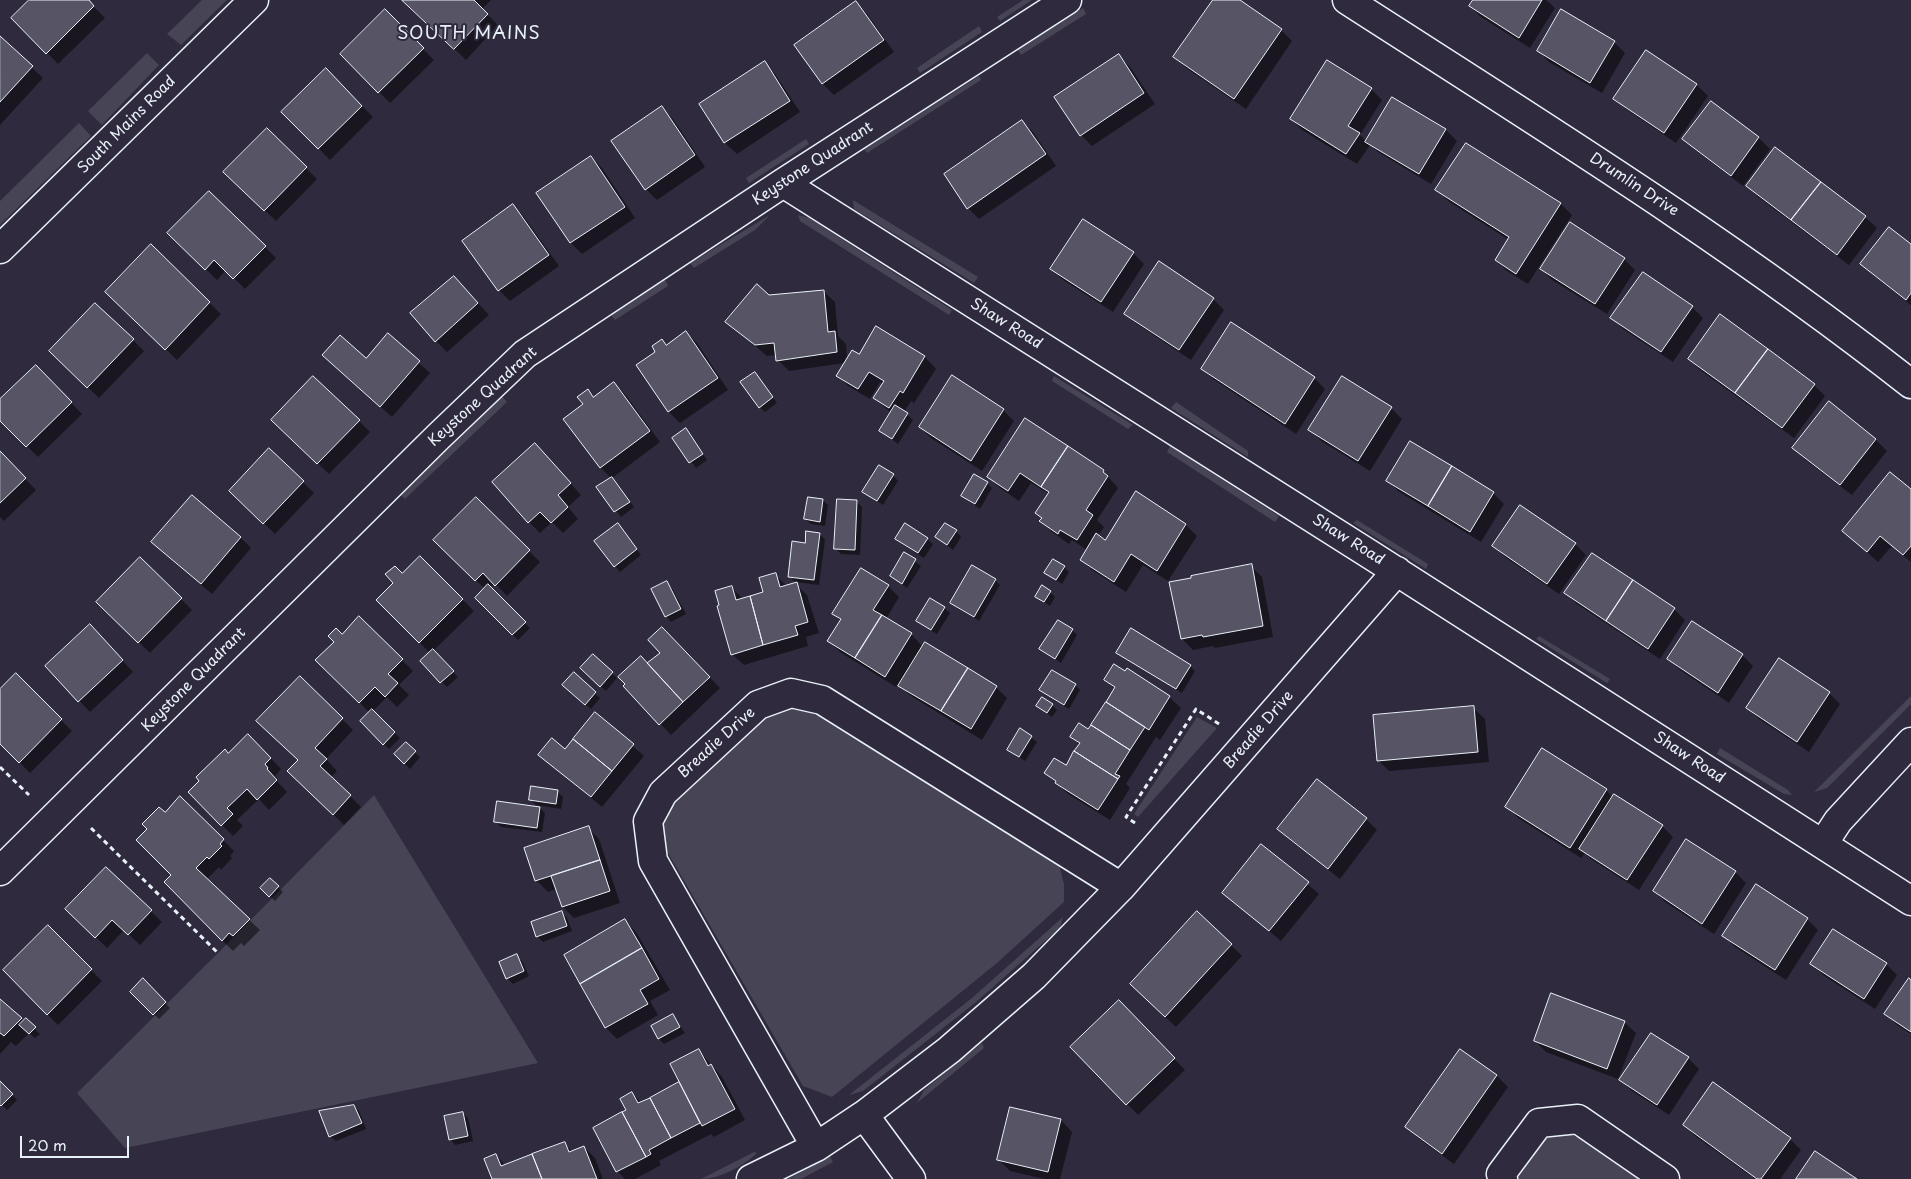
<!DOCTYPE html>
<html>
<head>
<meta charset="utf-8">
<style>
	body { margin:0 }
	#map { position:relative; width:1911px; height:1179px; overflow:hidden; background:#2f2a3d; font-family:"Playpen Sans",sans-serif }
	canvas { display:block }
	.scale { position:absolute; left:20px; top:1136px; width:109px; height:22px; box-sizing:border-box; border:2px solid #e8f1f8; border-top:0; padding-left:6px; font-size:15px; line-height:18px; white-space:nowrap; color:#e8f1f8; -webkit-text-stroke:4px #2f2a3d; paint-order:stroke }
</style>
</head>
<body>
<div id="map">
<canvas width="1911" height="1179"></canvas>
<div class="scale">20 m</div>
</div>
<script>
const context = document.querySelector('canvas').getContext('2d');
context.lineJoin = 'round';
function paint(path, color) {
  context.fillStyle = color;
  context.fill(path, 'evenodd');
}
function trace(path, color, width, dash) {
  context.strokeStyle = color;
  context.lineWidth = width;
  context.lineCap = dash ? 'butt' : 'round';
  context.setLineDash(dash || []);
  context.stroke(path);
}
function label(font, color, halo, rows, align = 'center') {
  context.font = font + ' "Playpen Sans",sans-serif';
  context.lineWidth = 4;
  context.setLineDash([]);
  context.textBaseline = 'middle';
  context.strokeStyle = halo;
  context.fillStyle = color;
  for (const [text, x, y, turn = 0] of rows) {
    context.save();
    context.translate(x, y);
    context.rotate((+turn || 0) * Math.PI / 180);
    context.textAlign = isNaN(turn) ? turn : align;
    if (halo) context.strokeText(text, 0, 0);
    context.fillText(text, 0, 0);
    context.restore();
  }
}
const green = new Path2D(`
	M202 0H227L181 45 167 34Z
	M1023 0H1032L1000 21 997 17Z
	M1083 8 1086 14 1021 55 1017 49Z
	M979 26 982 32 920 73 917 68Z
	M147 53 159 65 102 125 88 111Z
	M979 76 981 80 867 153 864 149Z
	M79 123 91 136 0 225V201Z
	M806 139 809 144 749 183 746 178Z
	M853 200 978 277 974 283 854 209Z
	M770 215 755 230 694 268 690 263Z
	M798 215 809 218 952 310 949 315 800 221Z
	M665 279 668 286 615 320 611 315Z
	M1054 376 1133 425 1128 429 1052 381Z
	M502 396 507 402 405 499 401 495Z
	M1176 402 1248 451V457L1171 408Z
	M1170 446 1279 516 1275 522 1167 452Z
	M1357 520 1428 564 1426 569 1353 523Z
	M1539 636 1610 679 1607 683 1536 639Z
	M1911 696V704L1827 788 1814 792Z
	M789 708 811 712 1059 865 1064 884V902L997 963 832 1097 803 1086 665 848 662 824 675 800 767 715Z
	M1197 717 1217 728 1138 817 1134 814Z
	M1720 748 1788 790 1792 795 1784 794 1717 754Z
	M374 795 538 1063 125 1148 77 1093 218 953Z
	M1063 917 1060 928 975 1003 863 1091 849 1095 972 998Z
	M982 1043 984 1048 917 1103 924 1090Z
	M1565 1133 1583 1139 1644 1179H1513L1538 1136Z
	M754 1152 757 1153C744 1166 719 1179 701 1179Z
	M830 1156 833 1162 801 1179H788Z`);
const shadow = new Path2D(`
	M31 0H87L105 18 58 64 13 18Z
	M404 0H491L482 9 498 25 466 60Z
	M1214 0H1238L1281 30 1292 41 1246 109 1186 68 1175 57Z
	M1474 0H1546L1555 8 1530 48 1481 17 1470 6Z
	M856 3 867 14 894 52 834 95 823 84 796 45Z
	M385 11 434 60 390 103 341 54Z
	M0 38 43 78 0 125Z
	M1614 42 1625 53 1602 93 1549 62 1538 51Z
	M1646 51 1697 85 1708 96 1676 143 1626 109 1615 98Z
	M1119 56 1130 67 1155 104 1092 146 1081 135Z
	M764 63 775 74 800 112 737 154 725 143 701 105Z
	M326 70 373 117 330 160 283 112Z
	M1371 89 1382 100 1360 135 1366 141 1392 98 1446 130 1457 141 1431 184 1378 152 1370 145 1357 164 1302 130 1291 119Z
	M1711 103 1759 138 1770 149 1743 186 1695 150 1684 139Z
	M662 108 673 119 705 167 657 200 646 189Z
	M1022 121 1033 132 1056 166 979 219 968 208Z
	M267 130 317 179 276 221 236 183Z
	M1466 144 1561 204 1572 215 1528 284 1507 271 1496 260 1509 240 1448 201 1437 190Z
	M1775 149 1865 217 1877 228 1849 265 1758 197 1747 186Z
	M591 157 602 168 635 218 582 254 571 243 538 193Z
	M209 192 276 258 245 289 226 270 217 280 169 233Z
	M513 206 524 217 559 266 510 301 499 290Z
	M1911 245V305L1873 275 1862 264Z
	M151 246 221 314 177 360 107 292Z
	M1133 253 1144 264 1113 312 1063 280 1052 269Z
	M1624 259 1635 270 1607 314 1552 280 1541 269Z
	M454 277 489 315 447 352 436 341Z
	M823 291 835 302 838 336 846 344 847 359 859 356 876 328 925 357 936 369 914 403 911 401 904 412 913 420 898 444 881 431 891 413 874 398 883 384 880 382 870 399 848 386 837 375 845 363 789 371 778 360 777 355 767 356 727 322 769 296Z
	M1213 299 1224 310 1191 360 1137 324 1126 313Z
	M1692 307 1703 318 1673 362 1623 329 1612 318Z
	M686 332 697 343 728 390 680 423 669 412 638 365 657 352 662 341 667 346Z
	M388 335 430 373 392 417 335 366 366 360Z
	M133 340 144 351 99 398 62 362Z
	M1689 359 1814 385 1825 396 1794 438 1700 370Z
	M36 367 82 414 38 457 0 419V401Z
	M1202 368 1314 378 1325 389 1296 434 1213 379Z
	M755 373 777 403 765 412 759 407Z
	M1342 378 1391 408 1402 419 1370 471 1321 441 1310 429Z
	M614 383 625 394 660 442 612 478 634 507 621 517 598 487 611 478 601 468 565 419 585 405 588 391 594 397Z
	M1829 403 1876 440 1887 451 1852 495 1804 459 1793 448Z
	M1003 410 1014 421 982 471 931 438 920 427Z
	M1026 420 1103 471 1118 488 1097 520 1104 527 1098 536 1105 541 1186 525 1197 536 1168 581 1143 565 1126 592 1092 570 1081 559 1087 550 1072 540 1069 544 1052 532 1041 521 1043 519 1036 513 1049 494 1031 483 1019 501 1000 488 989 477Z
	M359 421 370 432 329 474 284 431Z
	M686 430 707 460 696 468 674 438Z
	M0 453 36 490 4 521 0 517Z
	M546 456 581 495 568 507 578 519 563 533 552 522 540 533 529 522Z
	M893 475 898 481 883 505 864 492Z
	M1387 480 1493 493 1504 504 1481 542 1398 491Z
	M303 482 314 493 275 534 242 502Z
	M987 483 992 488 980 509 962 496Z
	M1911 491V562L1892 546 1878 562 1844 531Z
	M476 498 540 562 507 596 495 583 490 588 530 628 518 640 476 598 485 589 435 540Z
	M822 500 828 505 825 526 811 524 805 519Z
	M857 502 862 507 860 555 841 554 836 549Z
	M623 530 641 555 620 572 615 566Z
	M956 531 961 537 953 550 936 537Z
	M820 534 825 540 819 585 795 582 790 577 806 544Z
	M240 537 251 548 212 594 164 553Z
	M897 539H927L933 544 924 558 902 544Z
	M1575 544 1586 555 1559 594 1505 557 1494 546Z
	M905 554 921 566 907 588 891 576Z
	M420 557 474 611 433 651 458 677 447 687 421 661 430 653 378 600Z
	M140 558 192 610 150 653 98 602Z
	M1251 566 1262 577 1273 637 1215 648 1213 646 1193 650 1182 639Z
	M1064 567 1069 572 1062 584 1046 573Z
	M775 575 787 586 796 584 807 595 819 633 806 637 808 646 744 665 732 654V588L743 599 765 593Z
	M995 580 1000 585 979 621 957 608 952 603Z
	M666 583 672 588 686 614 671 622 666 616Z
	M888 586 899 597 886 619 911 634 923 647 996 687 1007 698 982 740 911 696 898 684 896 687 840 652 829 641 841 621 834 613Z
	M1050 592 1055 597 1050 606 1037 597Z
	M1566 593 1674 609 1685 620 1660 659 1577 604Z
	M944 608 950 613 937 634 923 626 918 621Z
	M359 618 413 671 399 685 409 695 397 707 387 697 373 711 400 738 389 749 361 721 370 713 317 660Z
	M662 628 720 688 671 735 625 686 662 653Z
	M1072 630 1077 635 1061 663 1041 649Z
	M101 637 133 672 90 712 46 666Z
	M1118 652 1190 666 1195 671 1182 693 1123 658Z
	M593 655 617 678 606 691 581 668Z
	M1742 655 1753 666 1729 703 1680 670 1669 659Z
	M16 675 72 731 30 773 0 742V691Z
	M300 678 353 730 326 759 337 771 331 777 361 807 344 825 289 771 299 761Z
	M1106 679 1169 697 1181 708 1160 740 1156 737 1126 784 1130 788 1110 820 1068 794 1046 773 1066 767 1080 745 1072 737 1089 731 1115 689Z
	M1075 685 1080 690 1069 709 1046 695 1041 690Z
	M569 690 595 693 600 698 591 709Z
	M1829 693 1840 704 1809 752 1759 719 1748 708Z
	M1052 705 1057 710 1052 717 1038 706Z
	M1473 708 1485 719 1489 762 1389 771 1378 760Z
	M596 714 644 756 602 807 540 755 565 750Z
	M1021 730 1037 742 1025 761 1008 749Z
	M248 735 281 769 275 776 278 780 277 781 287 792 269 810 259 799 237 820 243 826 233 836 189 792Z
	M406 744 420 757 410 769 395 754Z
	M1317 781 1366 819 1377 830 1340 879 1290 840 1279 829Z
	M1606 790 1613 798 1662 826 1673 837 1639 890 1591 859 1585 853 1581 858 1518 818 1507 806Z
	M557 791 563 797 561 809 536 805 530 799Z
	M180 798 234 851 230 856 232 858 221 870 219 867 206 880 260 930 244 946 241 943 233 951 200 919 173 875 165 813Z
	M540 808 545 813 542 832 501 827 496 822Z
	M588 828 599 839 620 903 574 918 563 907 556 889 548 892 536 880Z
	M1687 841 1735 872 1746 883 1714 934 1665 902 1654 891Z
	M1262 845 1319 894 1281 941 1224 893Z
	M106 868 162 922 140 945 124 930 107 948 67 909Z
	M270 879 283 892 275 901 261 888Z
	M561 912 567 918 572 931 543 942 538 937 532 923Z
	M1807 919 1818 930 1786 980 1735 947 1724 936Z
	M625 921 636 932 670 990 650 1001 658 1015 617 1039 606 1028 565 955Z
	M48 927 102 981 58 1025 4 970Z
	M1231 945 1242 956 1176 1027 1142 995Z
	M517 956 522 961 529 976 513 984 507 978 500 963Z
	M1812 964H1886L1897 975 1875 1009 1823 975Z
	M143 980 170 1008 159 1019 131 992Z
	M1911 981V1034L1897 1025 1886 1014Z
	M0 1001 24 1022 26 1020 40 1034 35 1038 29 1033 16 1046 11 1042 0 1054Z
	M1119 1002 1185 1070 1138 1115 1072 1047Z
	M673 1016 685 1033 664 1044 659 1039Z
	M1624 1022 1636 1033 1618 1079 1546 1052 1535 1041Z
	M698 1050 722 1077 745 1120 714 1137 711 1134 682 1149 659 1161 661 1165 635 1179H625L617 1171 594 1128 627 1111 632 1093 642 1103 680 1082Z
	M1460 1051 1497 1076 1508 1087 1454 1164 1418 1138 1407 1127Z
	M1688 1058 1699 1069 1669 1115 1632 1091 1621 1080Z
	M0 1083 17 1100 7 1110 0 1103Z
	M354 1106 359 1111 366 1129 336 1141 330 1136Z
	M462 1113 468 1118 473 1141 455 1145 450 1139Z
	M1061 1120 1072 1132 1060 1179H1044L1010 1171 999 1160Z
	M1684 1125 1790 1139 1801 1150 1780 1179H1755L1695 1136Z
	M564 1143 573 1152 584 1147 595 1158 603 1179H493L496 1155 506 1166Z`);
const building = new Path2D(`
	M29 0H89L94 6 46 54 11 18Z
	M402 0H474L488 14 454 49Z
	M1213 0H1240L1282 29 1234 99 1173 57Z
	M1473 0H1542L1519 38 1469 6Z
	M856 1 884 40 822 84 794 45Z
	M385 9 424 48 378 93 340 54Z
	M1561 9 1615 41 1590 83 1537 51Z
	M0 36 33 66 0 102Z
	M1646 50 1697 84 1664 133 1613 99Z
	M1119 54 1144 93 1080 136 1054 97Z
	M1327 60 1372 88 1348 126 1360 133 1346 154 1290 119Z
	M765 61 790 101 724 143 699 104Z
	M326 68 362 106 318 149 281 112Z
	M1392 97 1446 129 1419 174 1365 142Z
	M1711 101 1759 137 1731 176 1682 139Z
	M662 106 695 155 645 190 611 141Z
	M1022 120 1046 154 967 209 944 174Z
	M267 128 307 167 264 211 223 172Z
	M1466 143 1561 203 1516 274 1495 260 1509 237 1435 190Z
	M1775 147 1821 182 1791 220 1746 186Z
	M591 156 625 207 570 243 536 193Z
	M1821 182 1866 216 1837 255 1791 220Z
	M209 191 266 246 233 279 214 260 205 270 167 233Z
	M513 204 549 255 498 291 462 241Z
	M1083 219 1134 252 1101 302 1050 269Z
	M1570 222 1625 258 1595 304 1540 269Z
	M1889 227 1911 244V293L1906 300 1860 264Z
	M151 244 210 302 165 350 105 292Z
	M1159 261 1214 298 1179 350 1124 314Z
	M1643 272 1693 306 1661 352 1610 318Z
	M454 276 478 303 435 342 410 313Z
	M757 284 769 295 824 290 828 332 835 331 837 352 776 361 774 343 755 345 725 322Z
	M95 303 134 339 87 388 49 351Z
	M1720 314 1768 349 1735 393 1688 359Z
	M1231 322 1315 377 1285 424 1201 369Z
	M876 326 925 356 903 393 900 391 889 408 873 398 884 381 869 372 858 389 836 376 852 350 859 354Z
	M686 331 718 378 668 412 636 365 655 352 652 346 662 339 666 345Z
	M388 333 420 361 380 407 322 355 340 335 366 358Z
	M1768 349 1815 384 1782 428 1735 393Z
	M36 365 72 402 26 447 0 421V399Z
	M755 372 773 397 759 408 740 382Z
	M952 375 1004 409 971 461 919 427Z
	M313 376 360 420 317 464 271 420Z
	M1342 376 1392 407 1358 461 1308 430Z
	M614 382 650 431 600 468 563 419 583 404 577 397 588 389 593 397Z
	M1829 401 1876 439 1840 485 1792 448Z
	M895 405 908 413 892 439 879 431Z
	M1025 418 1068 446 1041 487 1020 473 1008 491 987 477Z
	M686 428 703 454 689 463 672 438Z
	M1410 441 1452 466 1428 506 1386 481Z
	M535 443 571 483 558 495 568 507 551 523 540 512 528 523 492 482Z
	M1068 446 1104 470 1103 472 1108 476 1086 510 1093 515 1077 540 1060 530 1058 534 1039 521 1042 518 1035 513 1049 492 1041 487Z
	M269 448 304 481 263 524 229 491Z
	M0 451 26 478 0 503Z
	M879 465 894 474 877 501 862 492Z
	M1452 466 1494 492 1470 532 1428 506Z
	M1890 472 1911 489V546L1903 555 1880 536 1867 552 1842 531Z
	M974 474 988 482 975 504 961 496Z
	M612 477 630 502 614 512 596 487Z
	M1136 491 1186 524 1157 571 1131 554 1114 582 1080 560 1096 533 1105 540Z
	M192 495 241 537 201 584 151 542Z
	M476 497 530 550 495 586 483 573 475 581 433 540Z
	M808 497 823 499 820 522 804 519Z
	M837 499 857 500 855 550 834 549Z
	M1520 505 1576 543 1547 584 1492 546Z
	M618 523 637 549 614 567 594 541Z
	M905 523 928 538 918 553 895 539Z
	M945 523 957 530 947 545 935 537Z
	M806 531 820 533 814 580 788 577 792 541 805 543Z
	M904 552 916 559 902 584 890 576Z
	M1592 553 1633 580 1606 621 1564 593Z
	M420 556 463 599 419 643 376 600 393 583 385 574 395 566 402 573Z
	M140 557 182 598 138 643 96 602Z
	M1053 559 1065 566 1056 580 1044 573Z
	M1252 564 1263 626 1203 637 1202 635 1181 639 1169 582 1191 578V576Z
	M972 565 996 579 974 617 950 603Z
	M861 568 889 585 873 610 882 615 855 658 827 641 841 619 832 614Z
	M776 573 780 587 797 582 808 622 795 626 798 635 763 645 750 596 763 592 759 578Z
	M1633 580 1675 608 1648 649 1606 621Z
	M667 581 681 609 665 617 651 589Z
	M488 584 526 622 512 635 475 598Z
	M1042 585 1051 591 1044 602 1035 597Z
	M732 586 736 600 750 596 763 645 731 655 717 606 719 605 715 591Z
	M930 598 945 607 931 630 916 621Z
	M882 615 912 633 885 677 855 658Z
	M359 616 403 659 388 674 398 683 385 697 375 687 359 703 315 660 334 642 328 636 336 628 342 634Z
	M1058 620 1073 629 1055 659 1039 649Z
	M1692 621 1743 654 1718 693 1667 659Z
	M90 624 123 660 78 702 45 666Z
	M662 627 710 677 683 702 647 663 660 653 648 640Z
	M1131 628 1191 665 1176 689 1116 653Z
	M925 642 968 668 941 711 898 686Z
	M433 649 454 671 440 683 420 661Z
	M593 654 613 672 600 687 580 668Z
	M641 656 683 702 659 725 623 686 625 684 618 677Z
	M1779 658 1830 692 1797 742 1746 708Z
	M1114 664 1125 671 1127 668 1170 696 1149 730 1106 702 1115 687 1104 680Z
	M968 668 997 686 971 729 941 711Z
	M1052 670 1076 684 1064 705 1039 690Z
	M574 672 596 692 585 705 562 685Z
	M16 673 62 719 19 763 0 744V689Z
	M300 676 343 718 315 748 327 759 320 766 351 795 333 815 287 771 298 760 256 721Z
	M1042 697 1053 704 1047 713 1036 706Z
	M1106 702 1145 727 1130 750 1091 725Z
	M1474 706 1478 752 1377 761 1373 715Z
	M372 709 395 732 383 745 360 721Z
	M595 712 634 744 612 771 573 739Z
	M1079 723 1088 729 1091 725 1130 750 1115 774 1120 776 1118 779 1074 751 1080 743 1070 737Z
	M1020 728 1032 736 1019 757 1007 750Z
	M248 734 271 758 265 764 268 768 267 769 277 780 257 800 247 789 227 808 233 814 221 826 188 792 199 781 196 777 225 749 228 753Z
	M552 738 565 749 573 739 612 771 591 797 538 755Z
	M406 742 416 751 404 764 394 754Z
	M1542 748 1607 789 1570 848 1505 807Z
	M1074 751 1118 779 1098 810 1055 783 1056 781 1044 773 1054 758 1066 765Z
	M1317 779 1367 818 1328 869 1277 829Z
	M531 786 558 790 556 804 529 800Z
	M1614 794 1663 825 1627 880 1579 849Z
	M180 796 224 839 220 844 222 846 209 859 207 857 196 868 250 919 233 936 229 933 222 941 164 882 171 875 136 840 147 829 142 824 159 807 165 812Z
	M497 801 540 807 537 828 494 822Z
	M589 826 600 860 535 881 524 848Z
	M1686 839 1736 871 1702 924 1653 891Z
	M1261 844 1309 882 1269 931 1222 893Z
	M600 860 610 891 562 907 551 876Z
	M106 867 152 910 128 935 112 920 95 938 65 909Z
	M270 878 279 886 269 897 260 888Z
	M1756 884 1808 918 1775 970 1722 936Z
	M562 911 567 926 536 937 531 922Z
	M1197 911 1232 944 1165 1017 1130 984Z
	M625 919 642 948 580 984 564 955Z
	M48 925 92 969 47 1015 3 970Z
	M1833 929 1887 963 1864 999 1810 964Z
	M642 948 659 979 640 990 648 1004 605 1028 580 984Z
	M517 954 524 971 506 979 499 962Z
	M143 978 166 1002 153 1015 130 992Z
	M1909 978 1911 980V1032L1884 1014Z
	M1551 993 1625 1021 1607 1069 1534 1041Z
	M0 999 22 1018 4 1036 0 1033Z
	M1119 1000 1175 1058 1126 1105 1070 1047Z
	M673 1014 680 1027 658 1039 651 1026Z
	M26 1018 36 1027 29 1034 19 1025Z
	M1651 1033 1689 1057 1657 1105 1619 1080Z
	M699 1049 708 1066 711 1064 735 1109 702 1126 670 1064Z
	M1460 1049 1497 1075 1442 1154 1405 1127Z
	M0 1081 13 1094 1 1106 0 1105Z
	M679 1082 700 1123 671 1138 650 1098Z
	M1713 1082 1791 1138 1761 1179H1757L1683 1125Z
	M632 1092 638 1103 650 1098 671 1138 649 1150 651 1154 646 1157 622 1112 626 1110 620 1099Z
	M354 1105 362 1123 329 1137 319 1111Z
	M1010 1107 1061 1119 1048 1172 997 1160Z
	M463 1112 468 1136 449 1140 444 1116Z
	M622 1112 646 1157 616 1172 593 1128Z
	M565 1142 569 1152 584 1146 597 1179H542L532 1154Z
	M1815 1151 1857 1179H1796Z
	M496 1154 501 1166 532 1154 542 1179H492L484 1159Z`);
const path = new Path2D(`
	M0 767 29 795
	M1135 823 1126 817 1196 709 1219 724
	M91 828 218 953`);
const minor = new Path2D(`
	M1347 0C1538 123 1732 243 1911 384
	M783 183 1374 557 1911 901
	M0 249 254 0
	M1823 844 1838 821 1911 742
	M0 871 438 437 525 354 783 183 1067 0
	M864 1115 911 1179
	M816 1147 653 861 648 821 663 793 758 705 791 693 822 700 1121 887
	M751 1179 816 1147 864 1115 949 1050 1034 976 1121 887 1397 571
	M1503 1179 1501 1174 1539 1123 1578 1119 1665 1179`);
const streetNames = [
	["South Mains Road",127,125,-45],
	["Keystone Quadrant",813,164,-33],
	["Drumlin Drive",1634,185,33],
	["Shaw Road",1006,324,32],
	["Keystone Quadrant",483,397,-42],
	["Shaw Road",1348,540,32],
	["Keystone Quadrant",194,680,-45],
	["Breadie Drive",1259,730,-49],
	["Breadie Drive",717,743,-42],
	["Shaw Road",1689,758,33]
];
const quarterNames = [
	["SOUTH MAINS",469,34]
];
paint(green, '#464455');
paint(shadow, '#0007');
paint(building, '#575565');
trace(building, '#e8f1f8', 1);
trace(minor, '#e8f1f8', 31);
trace(path, '#e8f1f8', 3, [5, 4]);
trace(minor, '#2f2a3d', 28);
label('15px', '#e8f1f8', '#2f2a3d', streetNames);
context.letterSpacing = '1px';
label('18px', '#e8f1f8', '#2f2a3d', quarterNames);
context.letterSpacing = '0px';
</script>
</body>
</html>
